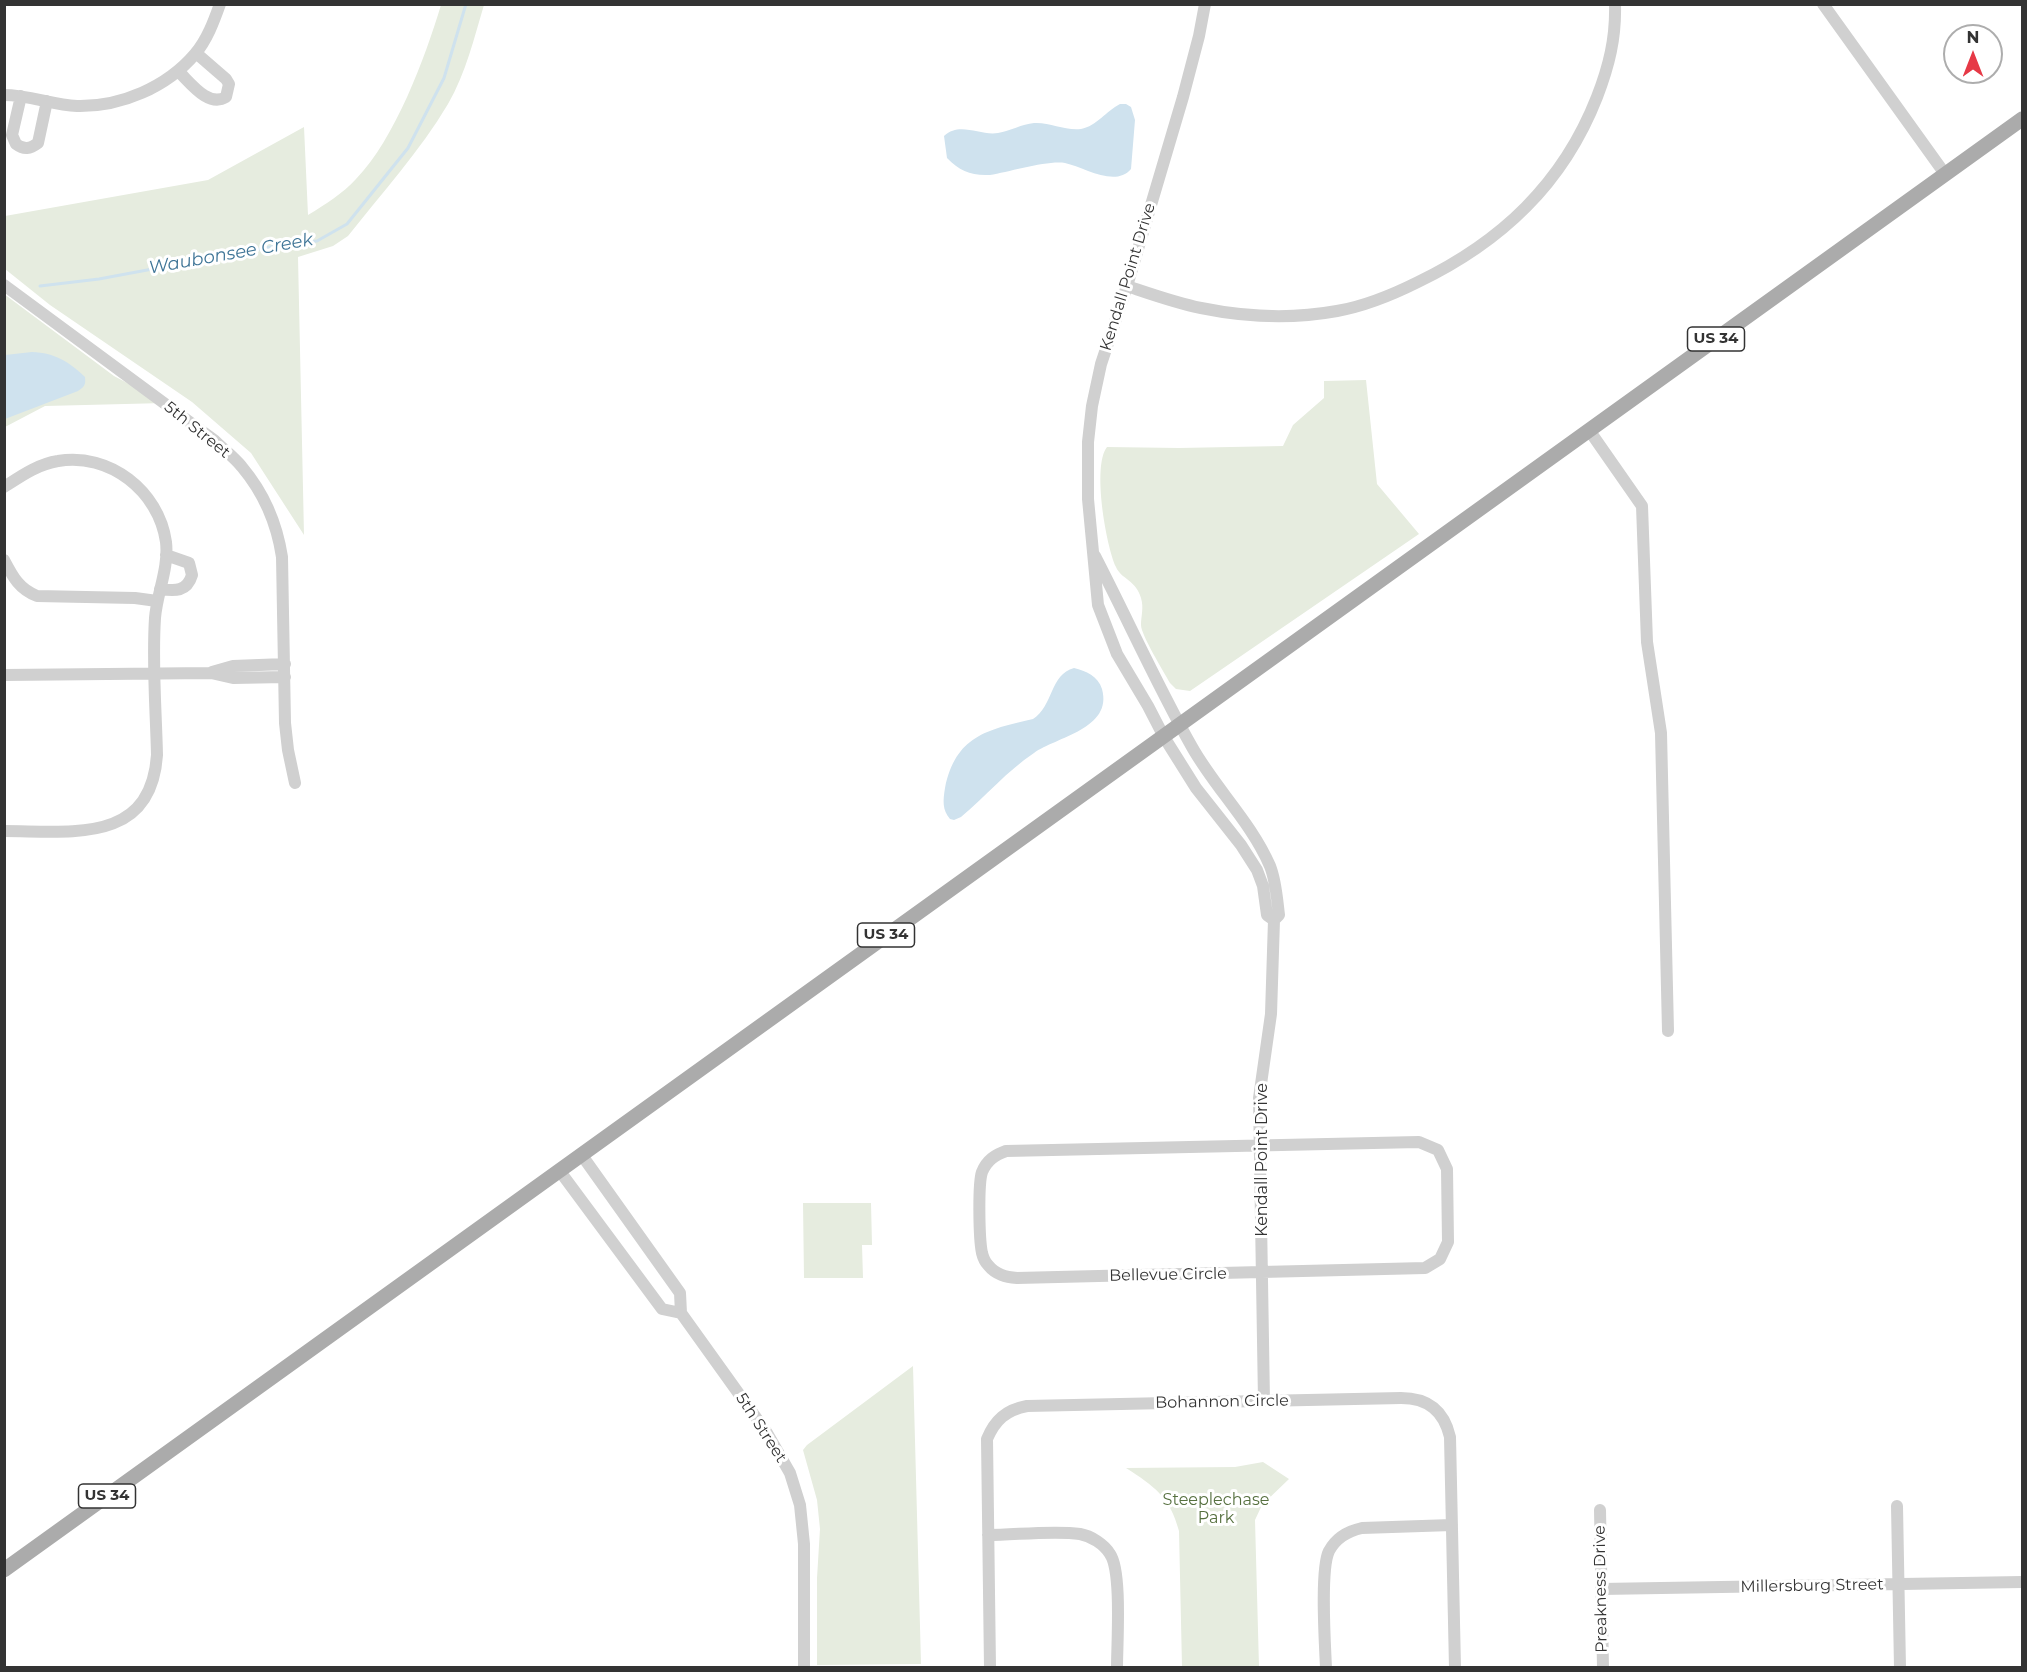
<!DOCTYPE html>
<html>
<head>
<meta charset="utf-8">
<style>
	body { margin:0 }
	#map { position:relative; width:2027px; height:1672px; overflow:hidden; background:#fff; font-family:Montserrat,sans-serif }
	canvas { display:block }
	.frame { position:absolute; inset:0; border:6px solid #333; pointer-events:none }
	.north { position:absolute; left:1943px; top:24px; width:60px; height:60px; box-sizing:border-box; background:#fff; border:2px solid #adadad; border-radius:50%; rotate:0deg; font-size:16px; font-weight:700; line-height:24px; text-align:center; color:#333 }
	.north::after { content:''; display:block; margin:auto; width:21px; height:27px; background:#e63946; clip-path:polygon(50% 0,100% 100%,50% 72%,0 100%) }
</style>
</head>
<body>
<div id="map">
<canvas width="2027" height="1672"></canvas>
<div class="frame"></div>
<div class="north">N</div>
</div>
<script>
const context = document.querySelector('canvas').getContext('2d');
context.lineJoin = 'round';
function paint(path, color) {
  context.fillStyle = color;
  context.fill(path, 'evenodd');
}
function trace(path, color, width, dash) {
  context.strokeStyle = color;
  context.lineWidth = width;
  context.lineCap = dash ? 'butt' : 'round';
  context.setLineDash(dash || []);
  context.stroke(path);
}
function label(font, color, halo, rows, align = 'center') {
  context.font = font + ' Montserrat,sans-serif';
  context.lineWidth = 6;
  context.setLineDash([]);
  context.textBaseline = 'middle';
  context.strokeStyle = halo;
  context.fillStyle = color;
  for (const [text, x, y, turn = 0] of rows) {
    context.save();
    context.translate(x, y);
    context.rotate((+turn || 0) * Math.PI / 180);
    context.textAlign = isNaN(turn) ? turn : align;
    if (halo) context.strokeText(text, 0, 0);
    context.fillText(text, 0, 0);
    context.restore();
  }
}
const green = new Path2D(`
	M441 5H484C474 38 466 73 448 104 420 151 382 193 348 236L333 246 298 257 304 535 251 453 192 402 50 305 5 269V216L208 180 304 127 308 215C326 204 342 194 356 179 395 139 425 58 441 5Z
	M4 294 114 376 165 403 45 406 5 427Z
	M1366 380 1377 484 1419 534 1190 691 1176 689 1170 683C1164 672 1141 635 1141 625 1141 616 1144 608 1141 598 1136 580 1121 579 1116 567 1106 545 1092 466 1107 447L1179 448 1283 446 1293 425 1324 398V381Z
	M871 1203 872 1245H862L863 1278H804L803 1203Z
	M913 1366 921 1664 817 1665V1578L820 1529 817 1500 803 1450 807 1445Z
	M1263 1462 1289 1479 1262 1505 1255 1520 1259 1667H1182L1179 1531C1170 1497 1154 1486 1126 1468L1235 1467Z`);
const water = new Path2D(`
	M1120 104H1126L1131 107 1135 120 1131 169C1115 188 1084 167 1065 163 1048 160 1009 172 990 175 971 176 960 171 947 158L944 136C960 121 980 136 998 133 1010 131 1022 124 1034 123 1050 122 1065 131 1081 129 1097 126 1106 111 1120 104Z
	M32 352C55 353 68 361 85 377 86 385 84 387 78 391L5 419V355Z
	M1074 668C1086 671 1098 676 1102 689 1113 729 1056 737 1034 753 1007 771 986 796 961 817L954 820 950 819C942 810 943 800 945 788 956 736 986 730 1033 719 1053 707 1050 674 1074 668Z`);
const stream = new Path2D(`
	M40 286 99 279 281 245 317 241 347 224 408 148 444 78 466 4`);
const minor = new Path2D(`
	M1205 4 1199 36 1183 97 1127 286 1101 364 1092 406 1088 442V499L1098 605 1117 654 1148 706 1164 737 1196 788 1241 845 1257 870 1263 886 1267 915 1274 920
	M1823 4 1945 174
	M178 71C190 82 208 108 226 97L229 84 226 79 196 53
	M4 95C29 95 53 105 77 106 121 107 167 87 195 54 207 40 214 21 220 4
	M21 96 12 135 16 144C24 150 30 149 38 143L47 101
	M4 285 214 440C223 449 234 457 242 467 263 492 277 524 282 557L285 723 288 750 295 783
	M1127 286C1151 294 1176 303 1201 308 1245 317 1293 319 1337 311 1366 306 1392 295 1418 282 1501 242 1563 184 1597 97 1609 66 1616 38 1615 4
	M1589 430 1642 506 1647 642 1661 733 1668 1031
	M4 487C21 476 38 464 58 461 109 452 159 491 166 542 169 568 157 593 155 618 152 664 156 710 157 755 151 845 70 831 4 831
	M1095 556C1128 620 1157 685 1192 747 1215 788 1251 822 1270 866 1276 881 1277 899 1279 915L1274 920 1271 1014 1259 1098 1264 1401
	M4 560C13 577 19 589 37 596L135 598 157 601
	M160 589C175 591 187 592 192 575L189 563 166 555
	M212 672 233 666 285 664
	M4 675 211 673 233 678 285 677
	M1419 1142 1438 1150 1447 1169 1448 1242 1440 1259 1425 1268 1017 1278C1006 1277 996 1275 988 1265 985 1262 983 1257 982 1253 979 1239 978 1184 982 1172 987 1160 995 1155 1006 1151Z
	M581 1154 680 1293 681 1313 767 1433 790 1473 800 1505 804 1544V1668
	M559 1170 662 1309 681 1313
	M1897 1506 1900 1668
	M1600 1510 1603 1668
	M988 1535C1015 1535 1054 1530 1080 1534 1091 1536 1104 1544 1110 1554 1122 1571 1117 1643 1117 1668
	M1601 1589 2022 1582
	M990 1668 987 1439C995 1420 1006 1410 1027 1406L1401 1398C1428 1398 1444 1411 1450 1437L1455 1668
	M1326 1668C1325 1644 1320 1569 1329 1551 1336 1538 1348 1531 1362 1528L1452 1525`);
const major = new Path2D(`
	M4 1570 2022 119`);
const shields = [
	[1716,339,57],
	[886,935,57],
	[107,1496,57]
];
const shieldNames = [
	["US 34",1716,339],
	["US 34",886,935],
	["US 34",107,1496]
];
const streetNames = [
	["Kendall Point Drive",1128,277,-73],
	["5th Street",197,430,39],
	["Kendall Point Drive",1262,1160,-90],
	["Bellevue Circle",1168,1275,-1],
	["Bohannon Circle",1222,1402,-1],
	["5th Street",761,1428,57],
	["Millersburg Street",1812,1586,-1],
	["Preakness Drive",1601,1589,-91]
];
const parkNames = [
	["Steeplechase",1216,1500],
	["Park",1216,1518]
];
const waterNames = [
	["Waubonsee Creek",231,254,-10]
];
paint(green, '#e6ecdf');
paint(water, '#cfe2ee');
trace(stream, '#cfe2ee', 3);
trace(minor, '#d0d0d0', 12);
trace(major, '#ababab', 15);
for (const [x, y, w] of shields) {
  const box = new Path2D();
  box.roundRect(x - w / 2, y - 12, w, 24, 4.5);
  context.fillStyle = '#fff';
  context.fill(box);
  trace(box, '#333', 1.5);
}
label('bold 15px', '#333', null, shieldNames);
label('16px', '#333', '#fff', streetNames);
label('16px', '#56703f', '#fff', parkNames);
label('italic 18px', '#3f7597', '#fff', waterNames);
</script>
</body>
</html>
